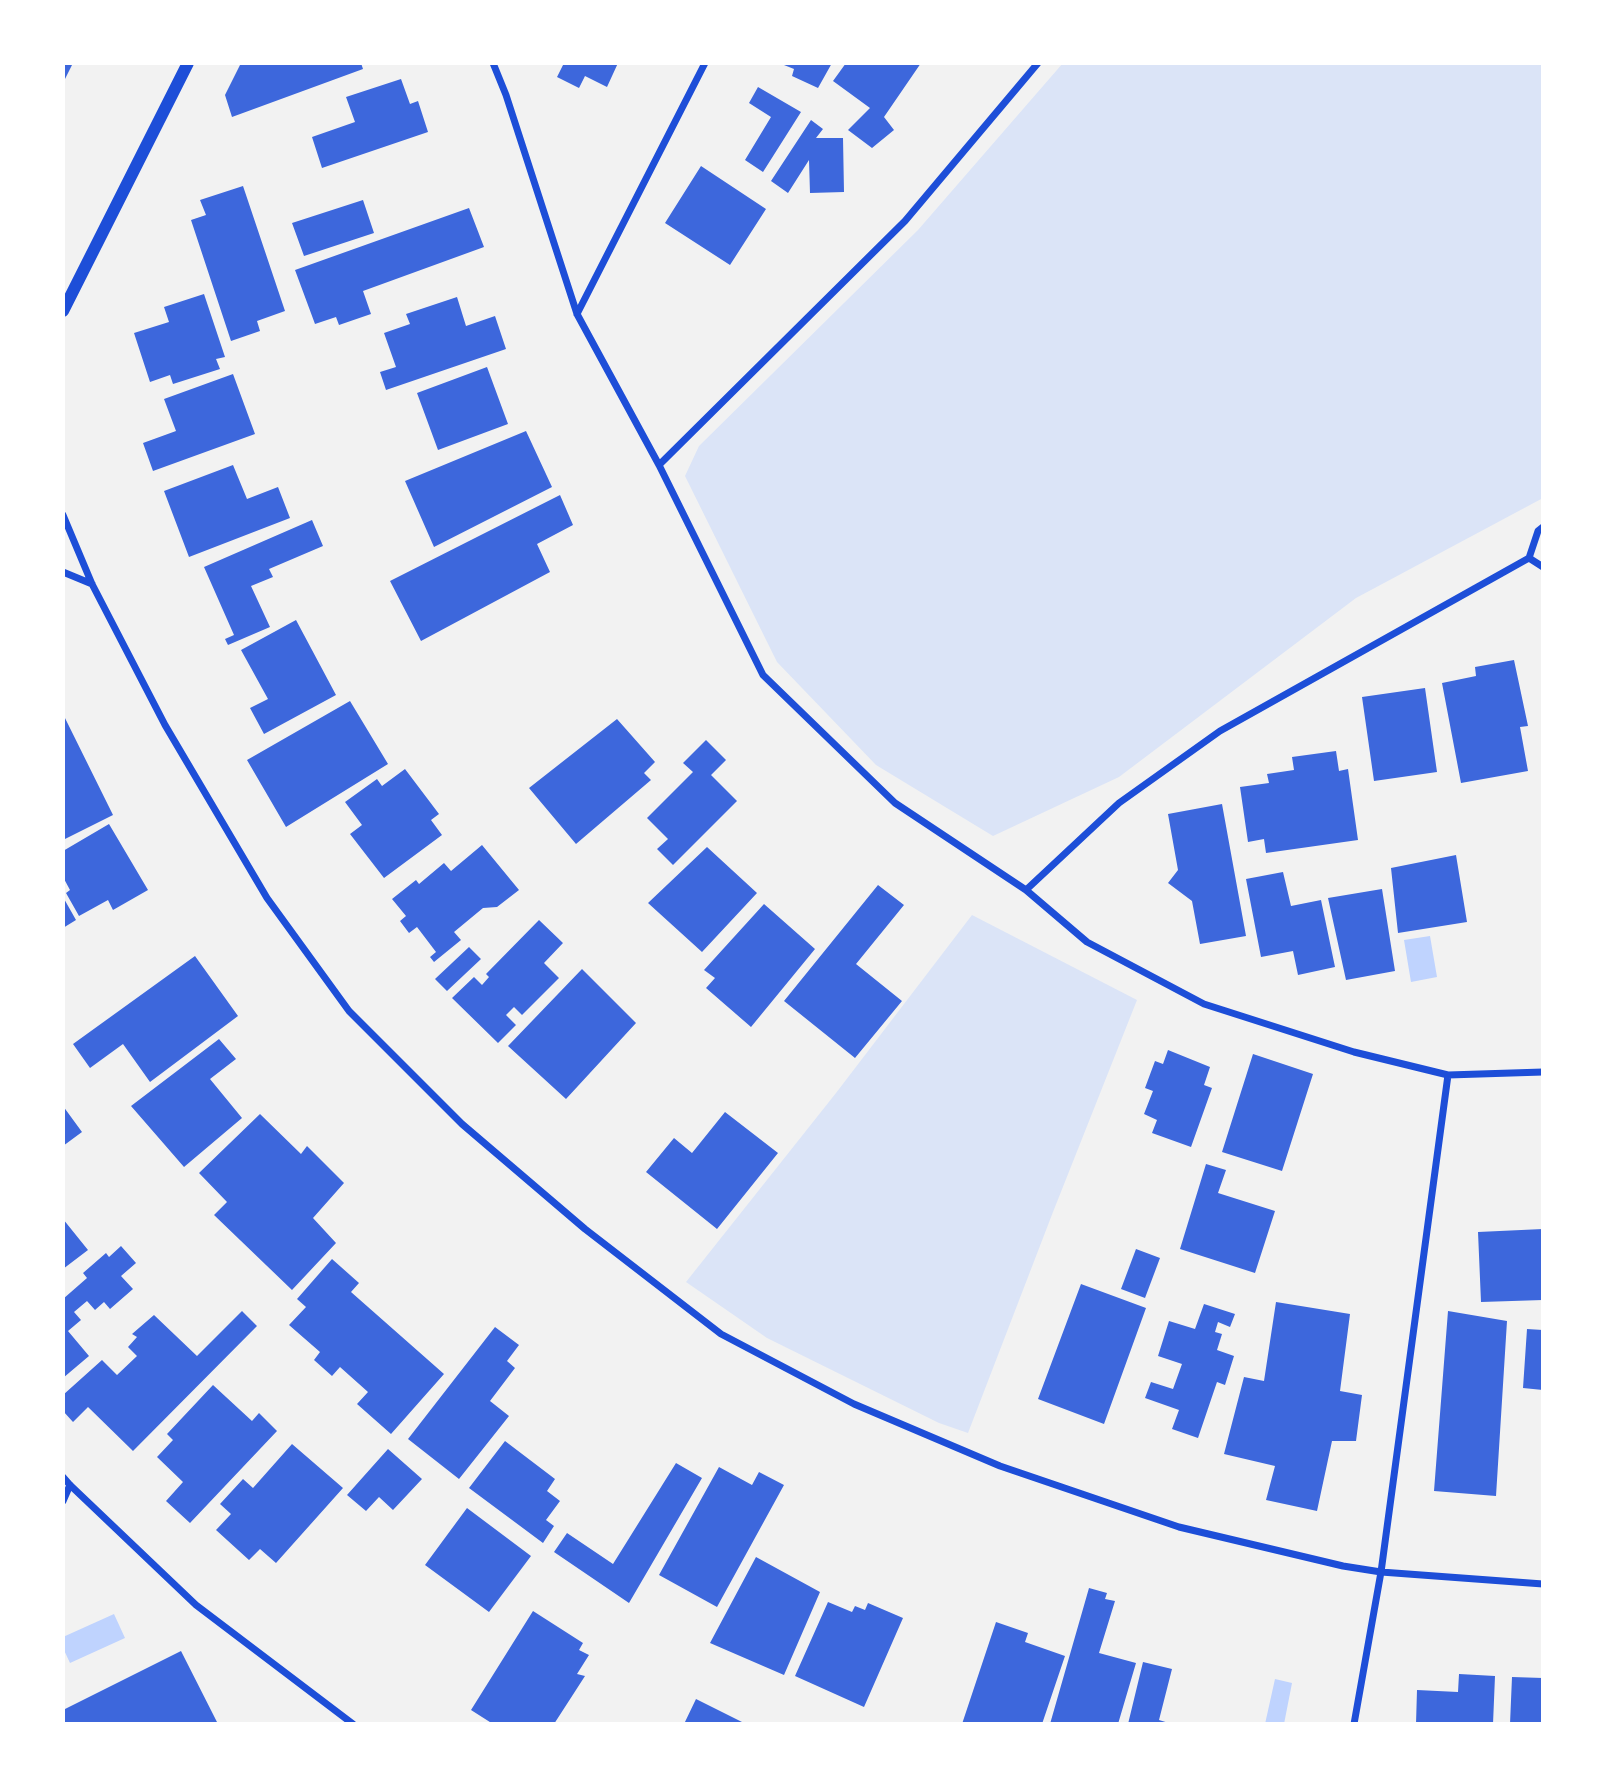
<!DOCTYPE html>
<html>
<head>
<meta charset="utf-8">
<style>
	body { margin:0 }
	#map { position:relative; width:1606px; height:1787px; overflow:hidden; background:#f2f2f2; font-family:"Varela Round",sans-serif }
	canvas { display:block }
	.frame { position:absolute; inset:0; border:65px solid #fff; pointer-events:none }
</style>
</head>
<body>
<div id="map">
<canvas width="1606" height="1787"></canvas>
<div class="frame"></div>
</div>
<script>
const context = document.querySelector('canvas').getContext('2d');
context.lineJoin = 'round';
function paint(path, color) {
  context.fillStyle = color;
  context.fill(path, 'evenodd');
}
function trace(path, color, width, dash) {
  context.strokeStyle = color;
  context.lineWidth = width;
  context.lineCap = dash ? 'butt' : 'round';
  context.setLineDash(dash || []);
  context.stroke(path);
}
const green = new Path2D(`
	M1063 63H1543V498L1356 598 1119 777 993 836 876 765 777 662 685 476 699 446 918 230Z
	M972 915 1137 1000 1053 1212 968 1433 939 1423 767 1338 686 1282 836 1093Z`);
const water = new Path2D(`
	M1430 936 1437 977 1411 982 1404 940Z
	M114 1614 125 1638 70 1663 63 1648V1637Z
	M1275 1679 1292 1683 1284 1724H1265Z`);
const building = new Path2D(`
	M63 63H73L63 83Z
	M241 63H361L363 69 232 117 225 95Z
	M564 63H618L607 87 585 76 579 88 557 77Z
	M779 63H832L818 88 792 76 794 69Z
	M846 63H921L884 117 894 130 872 148 848 130 870 108 833 81Z
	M401 79 410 104 418 101 428 132 322 168 312 137 355 122 346 97Z
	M758 87 801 112 763 172 745 160 771 117 749 103Z
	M811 120 823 129 816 138H843L844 192 810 193 809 160 788 193 771 181Z
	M701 166 766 209 730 265 665 223Z
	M243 186 285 311 257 321 260 331 231 341 191 220 206 215 200 200Z
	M363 200 374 233 304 256 292 223Z
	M469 208 484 247 363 291 371 314 339 325 336 317 315 324 295 270Z
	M204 294 225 357 216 359 220 369 173 384 170 375 150 382 134 333 169 322 164 307Z
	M457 297 466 326 495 316 506 349 386 390 380 372 396 367 384 333 410 324 406 314Z
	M487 367 508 424 438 450 417 393Z
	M233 374 255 434 153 471 143 443 176 431 164 399Z
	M526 431 552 487 434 547 405 481Z
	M233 465 247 499 278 487 290 518 189 557 164 491Z
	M560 495 573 525 537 544 550 572 421 641 390 581Z
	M312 520 323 546 269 569 273 577 251 586 270 627 228 645 225 639 234 635 204 567Z
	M296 620 336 695 264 734 250 708 268 699 241 650Z
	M1514 660 1528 726 1520 727 1528 771 1461 783 1442 683 1476 676 1475 667Z
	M1425 688 1437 772 1374 781 1362 697Z
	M350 701 388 764 286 827 247 760Z
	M63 714 113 815 63 840Z
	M617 719 655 762 644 773 651 780 576 844 529 788Z
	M706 740 726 760 711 775 737 801 673 865 657 849 668 839 647 818 693 772 683 763Z
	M1336 751 1339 771 1348 769 1358 840 1266 853 1264 839 1248 842 1240 787 1269 783 1267 774 1294 770 1292 757Z
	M405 769 439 814 431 820 442 835 384 878 350 834 362 825 345 802 377 779 382 786Z
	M1222 804 1246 936 1200 944 1192 901 1168 883 1178 870 1168 814Z
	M109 824 148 890 113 910 108 900 79 916 66 893 70 890 63 877V851Z
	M482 845 519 890 497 907 483 908 454 932 461 940 434 962 430 957 436 952 417 927 409 933 400 921 406 916 392 899 416 880 419 884 444 863 451 871Z
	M707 847 757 893 702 952 648 903Z
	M1456 855 1467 922 1398 933 1391 868Z
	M1283 872 1291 906 1321 900 1335 967 1298 975 1293 951 1261 957 1246 879Z
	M878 885 904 905 856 964 902 1001 855 1058 784 1001Z
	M1382 889 1395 971 1346 980 1328 898Z
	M63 897 76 920 63 928Z
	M764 904 815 949 751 1027 706 988 715 978 704 970Z
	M539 920 563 943 544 963 559 978 522 1015 514 1007 506 1015 516 1025 498 1043 452 998 474 977 482 985 489 977 486 974Z
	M469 947 481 959 447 991 435 979Z
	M195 956 238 1016 150 1082 123 1044 90 1068 73 1044Z
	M582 969 636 1023 566 1099 508 1046Z
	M219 1039 236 1059 210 1079 242 1118 184 1167 131 1106Z
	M1168 1050 1210 1067 1204 1085 1212 1088 1191 1147 1152 1133 1157 1120 1144 1114 1153 1091 1145 1088 1155 1061 1163 1064Z
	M1253 1054 1313 1074 1282 1171 1222 1152Z
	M63 1106 82 1132 63 1146Z
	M725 1112 778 1153 717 1229 646 1172 674 1138 692 1153Z
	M260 1114 301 1154 307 1146 344 1183 313 1218 336 1243 292 1290 214 1215 227 1202 199 1173Z
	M1206 1164 1226 1170 1218 1193 1275 1211 1255 1273 1180 1249Z
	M63 1219 88 1250 63 1269Z
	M1543 1229V1300L1481 1302 1478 1232Z
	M121 1246 136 1263 121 1276 133 1289 110 1309 104 1302 95 1310 87 1301 74 1312 81 1320 68 1331 89 1356 63 1378V1299L87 1278 83 1273 106 1253 109 1257Z
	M1136 1249 1160 1258 1145 1298 1121 1289Z
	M332 1259 359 1283 351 1292 444 1374 391 1434 357 1404 368 1392 340 1367 332 1376 314 1360 320 1352 289 1325 306 1307 297 1299Z
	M1081 1284 1146 1308 1104 1424 1038 1399Z
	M1276 1302 1350 1314 1340 1391 1362 1395 1356 1441H1332L1317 1511 1266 1500 1275 1466 1224 1454 1244 1377 1264 1381Z
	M1204 1304 1235 1314 1230 1327 1218 1322 1215 1332 1222 1334 1217 1350 1234 1356 1225 1385 1217 1382 1198 1438 1172 1429 1179 1410 1145 1398 1151 1382 1173 1389 1182 1364 1158 1356 1169 1321 1195 1329Z
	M242 1311 257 1326 133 1451 88 1407 73 1422 63 1411V1395L102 1360 117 1375 137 1356 128 1347 137 1337 132 1334 154 1315 197 1356Z
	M1448 1311 1507 1321 1496 1496 1434 1491Z
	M495 1327 519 1345 507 1361 515 1368 490 1401 509 1416 459 1479 408 1439Z
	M1527 1329 1543 1330V1390L1523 1388Z
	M213 1385 252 1421 259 1413 277 1431 190 1523 166 1501 183 1482 157 1457 173 1440 167 1434Z
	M505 1441 555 1479 547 1491 560 1501 546 1520 554 1526 543 1543 469 1488Z
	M292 1444 343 1488 276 1563 260 1549 249 1560 216 1530 231 1514 220 1504 243 1479 253 1488Z
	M388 1449 422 1479 393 1510 379 1497 366 1511 347 1495Z
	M676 1463 702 1478 629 1603 554 1552 567 1533 613 1564Z
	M719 1467 752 1485 759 1472 784 1485 717 1607 659 1575Z
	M467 1508 531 1556 489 1612 425 1565Z
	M756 1557 820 1592 784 1675 710 1643Z
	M1089 1588 1107 1593 1105 1599 1115 1601 1099 1653 1136 1663 1118 1724H1050Z
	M828 1602 852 1612 855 1606 865 1610 868 1603 903 1618 864 1707 795 1676Z
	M533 1611 583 1643 579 1650 589 1655 577 1674 585 1676 554 1724H493L471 1710Z
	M996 1622 1028 1633 1025 1642 1065 1656 1042 1724H962Z
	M181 1651 218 1724H63V1710Z
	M1143 1662 1172 1669 1159 1720 1172 1724H1128Z
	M1459 1674 1495 1676 1493 1724H1416L1417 1690 1458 1692Z
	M1512 1677 1543 1678V1724H1510Z
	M696 1699 746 1724H684Z`);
const minor = new Path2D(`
	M493 63 506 95 577 314 659 465 763 675 895 803 1026 890 1087 942 1204 1004 1354 1052 1448 1075 1543 1072
	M577 314 705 63
	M659 465 905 221 1038 63
	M63 515 92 584 165 725 267 898 349 1011 462 1124 585 1229 721 1334 854 1404 1000 1466 1179 1527 1343 1566 1381 1572 1543 1584
	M1529 558 1543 567
	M63 572 92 584
	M1026 890 1119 803 1220 731 1529 558 1538 531 1543 527
	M63 1477 70 1485 196 1605 353 1724
	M63 1501 70 1485
	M1354 1724 1381 1572 1448 1075`);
const tertiary = new Path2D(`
	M63 311 188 63`);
paint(green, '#dbe4f7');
paint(water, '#bfd3fe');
paint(building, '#3d67dc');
trace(minor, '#1d4ed8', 7);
trace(tertiary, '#1d4ed8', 12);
</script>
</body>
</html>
